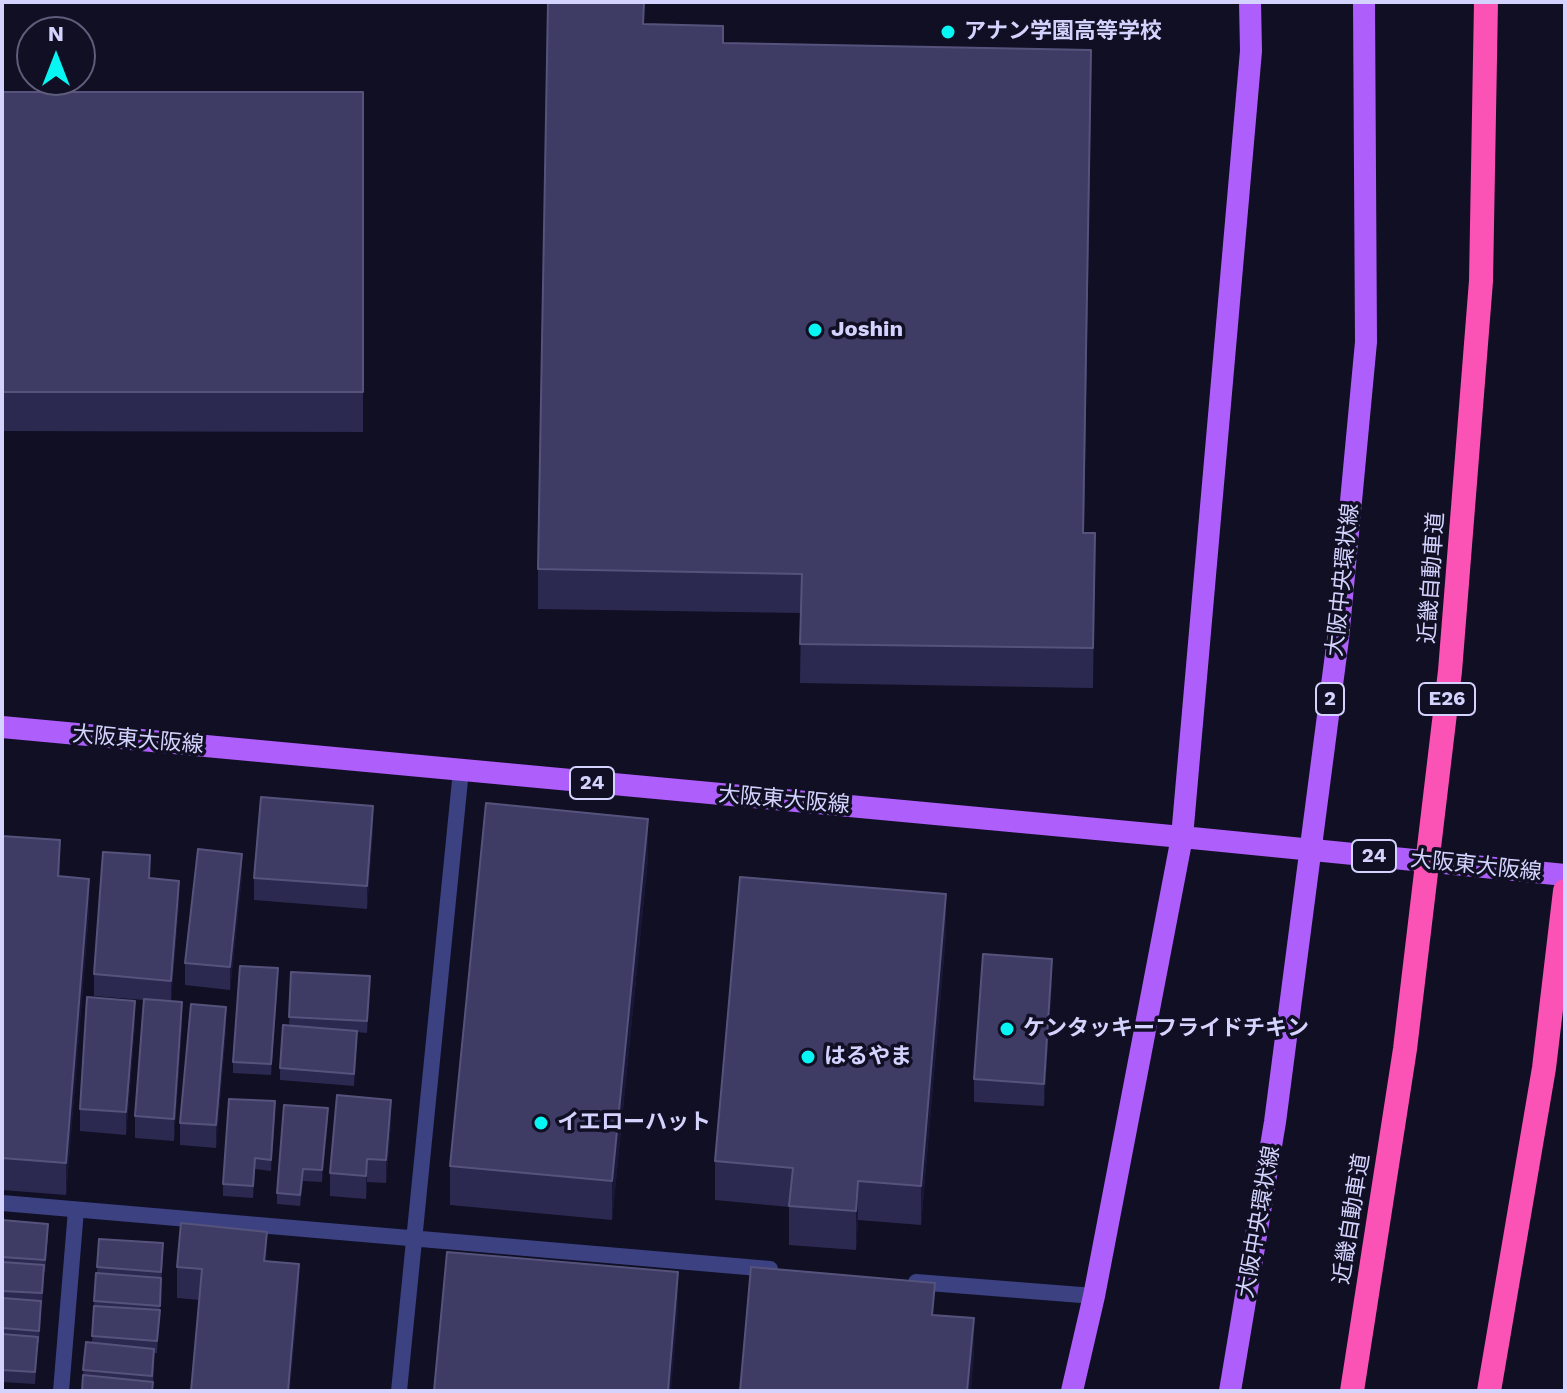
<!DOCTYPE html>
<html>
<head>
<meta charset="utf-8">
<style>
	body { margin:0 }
	#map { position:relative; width:1567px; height:1393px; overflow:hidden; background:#100f24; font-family:"Work Sans",sans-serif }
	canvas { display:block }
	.frame { position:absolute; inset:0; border:4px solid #d4d3fe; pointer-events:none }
	.north { position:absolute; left:16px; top:16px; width:80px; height:80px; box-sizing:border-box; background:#100f24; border:2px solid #5e5d7b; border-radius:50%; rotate:0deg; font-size:22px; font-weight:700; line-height:32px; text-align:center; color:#d4d3fe }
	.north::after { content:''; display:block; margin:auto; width:28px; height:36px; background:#07f6f3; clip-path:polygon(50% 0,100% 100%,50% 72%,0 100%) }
</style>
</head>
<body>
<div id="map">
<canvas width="1567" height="1393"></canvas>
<div class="frame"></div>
<div class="north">N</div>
</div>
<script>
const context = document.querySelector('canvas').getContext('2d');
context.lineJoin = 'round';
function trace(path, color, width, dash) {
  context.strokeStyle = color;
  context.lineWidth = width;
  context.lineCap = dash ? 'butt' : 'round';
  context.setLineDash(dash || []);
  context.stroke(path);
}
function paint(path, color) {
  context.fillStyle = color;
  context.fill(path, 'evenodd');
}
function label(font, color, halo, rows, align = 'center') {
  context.font = font + ' "Work Sans","Noto Sans JP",sans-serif';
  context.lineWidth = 7;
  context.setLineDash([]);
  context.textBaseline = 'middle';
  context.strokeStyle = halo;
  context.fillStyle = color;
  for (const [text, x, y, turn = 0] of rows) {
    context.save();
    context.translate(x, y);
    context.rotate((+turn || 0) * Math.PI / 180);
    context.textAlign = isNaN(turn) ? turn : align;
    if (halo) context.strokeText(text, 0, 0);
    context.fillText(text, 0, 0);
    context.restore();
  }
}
const service = new Path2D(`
	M61 1391 76 1210`);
const minor = new Path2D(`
	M2 1203 770 1269
	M916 1282 1094 1296
	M399 1391 461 770`);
const primary = new Path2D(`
	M2 727 1182 837 1565 875
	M1072 1391 1094 1296 1182 837 1251 51 1250 2`);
const motorway = new Path2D(`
	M1489 1391 1544 1068 1565 891`);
const primaryBridge = new Path2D(`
	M1230 1391 1275 1122 1338 639 1366 342 1364 2`);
const motorwayBridge = new Path2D(`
	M1352 1391 1405 1049 1450 671 1481 281 1486 2`);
const wall = new Path2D(`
	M644 24 723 43 1091 89 1084 533H1095L1093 688 800 683 801 613 538 609V569Z
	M2 92H363V432L2 431Z
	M373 828 367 909 254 900V878Z
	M2 836 60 876 89 911 66 1195 2 1190Z
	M648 858 612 1220 450 1205V1166Z
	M242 876 230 990 185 985V963Z
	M150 878 179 903 171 1001 182 1024 174 1141 135 1138V1116L144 1000 94 996V974Z
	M946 933 921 1225 858 1220 856 1250 789 1245V1207L715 1200V1161Z
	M291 972 370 976 367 1033 357 1032 354 1086 280 1080V1068L289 1026Z
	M278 979 271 1075 233 1073V1062Z
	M1052 981 1044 1106 974 1102V1079Z
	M135 1024 126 1135 80 1131V1109Z
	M226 1029 216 1148 180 1145V1123Z
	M275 1113 271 1171 255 1169 253 1198 223 1196V1184Z
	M328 1119 322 1182 303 1181 300 1206 277 1204V1193Z
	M391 1122 386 1183 367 1182 366 1199 330 1196V1173Z
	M2 1220 48 1235 45 1272H44L42 1305H41L39 1343 38 1342 35 1384 2 1382Z
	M99 1239 163 1255 157 1353H154L153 1391 83 1375 86 1342 92 1343 94 1301 97 1273Z
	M267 1261 299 1296 200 1300 177 1298V1267Z`);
const shadedWall = new Path2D(`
	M373 806V828L367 909V886Z
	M648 819V858L612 1220V1181Z
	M60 840V872L58 908V876Z
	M242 854V876L230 990V967Z
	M89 879V911L66 1195V1163Z
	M179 881V903L171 1003V981Z
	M946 894V933L921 1225V1186Z
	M1052 959V981L1044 1106V1084Z
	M278 968V979L271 1075V1064Z
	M135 1001V1024L126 1135V1112Z
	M182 1002V1024L174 1141V1119Z
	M226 1007V1029L216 1148V1125Z
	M391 1100V1122L386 1183V1160Z
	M275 1101V1113L271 1171V1160Z
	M328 1108V1119L322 1182V1170Z
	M367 1159V1182L366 1199V1176Z
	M858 1181V1220L856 1250V1211Z
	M267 1232V1263L264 1261Z
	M299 1264V1296L290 1391H288Z
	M678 1272V1311L671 1391H668Z
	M974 1318V1358L971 1391H967Z`);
const building = new Path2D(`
	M548 2H644L643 24 723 26V43L1091 50 1083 533H1095L1093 648 800 644 802 574 538 569Z
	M2 92H363V392H2Z
	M261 797 373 806 367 886 254 878Z
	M486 803 648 819 612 1181 450 1166Z
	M2 836 60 840 58 876 89 879 66 1163 2 1158Z
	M198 849 242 854 230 967 185 963Z
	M103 852 150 855 149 878 179 881 171 981 94 974Z
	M740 877 946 894 921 1186 858 1181 856 1211 789 1206 793 1168 715 1161Z
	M983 954 1052 959 1044 1084 974 1079Z
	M240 966 278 968 271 1064 233 1062Z
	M291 972 370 976 367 1021 289 1017Z
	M87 997 135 1001 126 1112 80 1109Z
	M144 999 182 1002 174 1119 135 1116Z
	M191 1004 226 1007 216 1125 180 1123Z
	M283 1025 357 1031 354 1074 280 1068Z
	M337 1095 391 1100 386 1160 367 1159 366 1176 330 1173Z
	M229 1099 275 1101 271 1160 255 1158 253 1186 223 1184Z
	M284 1105 328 1108 322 1170 303 1169 300 1195 277 1193Z
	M2 1220 48 1224 45 1260 2 1257Z
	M181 1223 267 1232 264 1261 299 1264 288 1391H191L202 1269 177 1267Z
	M99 1239 163 1243 161 1272 97 1267Z
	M447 1252 678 1272 668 1391H434Z
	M2 1262 44 1265 42 1293 2 1291Z
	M751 1267 935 1283 932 1315 974 1318 967 1391H740Z
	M96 1273 161 1278 160 1306 94 1301Z
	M2 1298 41 1301 39 1331 2 1328Z
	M94 1306 160 1310 157 1341 92 1336Z
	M2 1334 38 1337 35 1372 2 1370Z
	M86 1342 154 1349 152 1376 83 1370Z
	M83 1375 153 1382 152 1391H82Z`);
const markers = [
	[948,32,8,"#07f6f3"],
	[815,330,8,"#07f6f3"],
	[1007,1029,8,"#07f6f3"],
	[808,1057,8,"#07f6f3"],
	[541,1123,8,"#07f6f3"]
];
const shields = [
	[1330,699,28],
	[1447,699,56],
	[592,783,44],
	[1374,856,44]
];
const shieldNames = [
	["2",1330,699],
	["E26",1447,699],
	["24",592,783],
	["24",1374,856]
];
const poiNames = [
	["アナン学園高等学校",964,32],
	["Joshin",831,330],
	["ケンタッキーフライドチキン",1023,1029],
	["はるやま",824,1057],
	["イエローハット",557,1123]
];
const streetNames = [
	["近畿自動車道",1432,578,-86],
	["大阪中央環状線",1343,580,-84],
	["大阪東大阪線",138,740,5],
	["大阪東大阪線",784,800,5],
	["大阪東大阪線",1476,866,6],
	["近畿自動車道",1352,1219,-81],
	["大阪中央環状線",1259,1222,-80]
];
trace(service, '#3c4182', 16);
trace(minor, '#3c4182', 16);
trace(primary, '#ae5efa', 22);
trace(motorway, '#fa52b5', 24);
trace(primaryBridge, '#ae5efa', 22);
trace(motorwayBridge, '#fa52b5', 24);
paint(wall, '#2c2951');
paint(shadedWall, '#191737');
paint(building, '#3e3b64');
trace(building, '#55537c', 2);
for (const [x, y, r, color] of markers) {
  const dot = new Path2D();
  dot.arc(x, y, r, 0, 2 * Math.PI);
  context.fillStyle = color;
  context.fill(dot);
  trace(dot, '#100f24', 3);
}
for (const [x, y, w] of shields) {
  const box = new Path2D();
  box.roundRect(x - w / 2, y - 16, w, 32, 6);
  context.fillStyle = '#100f24';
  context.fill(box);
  trace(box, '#d4d3fe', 2);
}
label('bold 20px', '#d4d3fe', null, shieldNames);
label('bold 22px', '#d4d3fe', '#100f24', poiNames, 'left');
label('22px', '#d4d3fe', '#100f24', streetNames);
</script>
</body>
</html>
